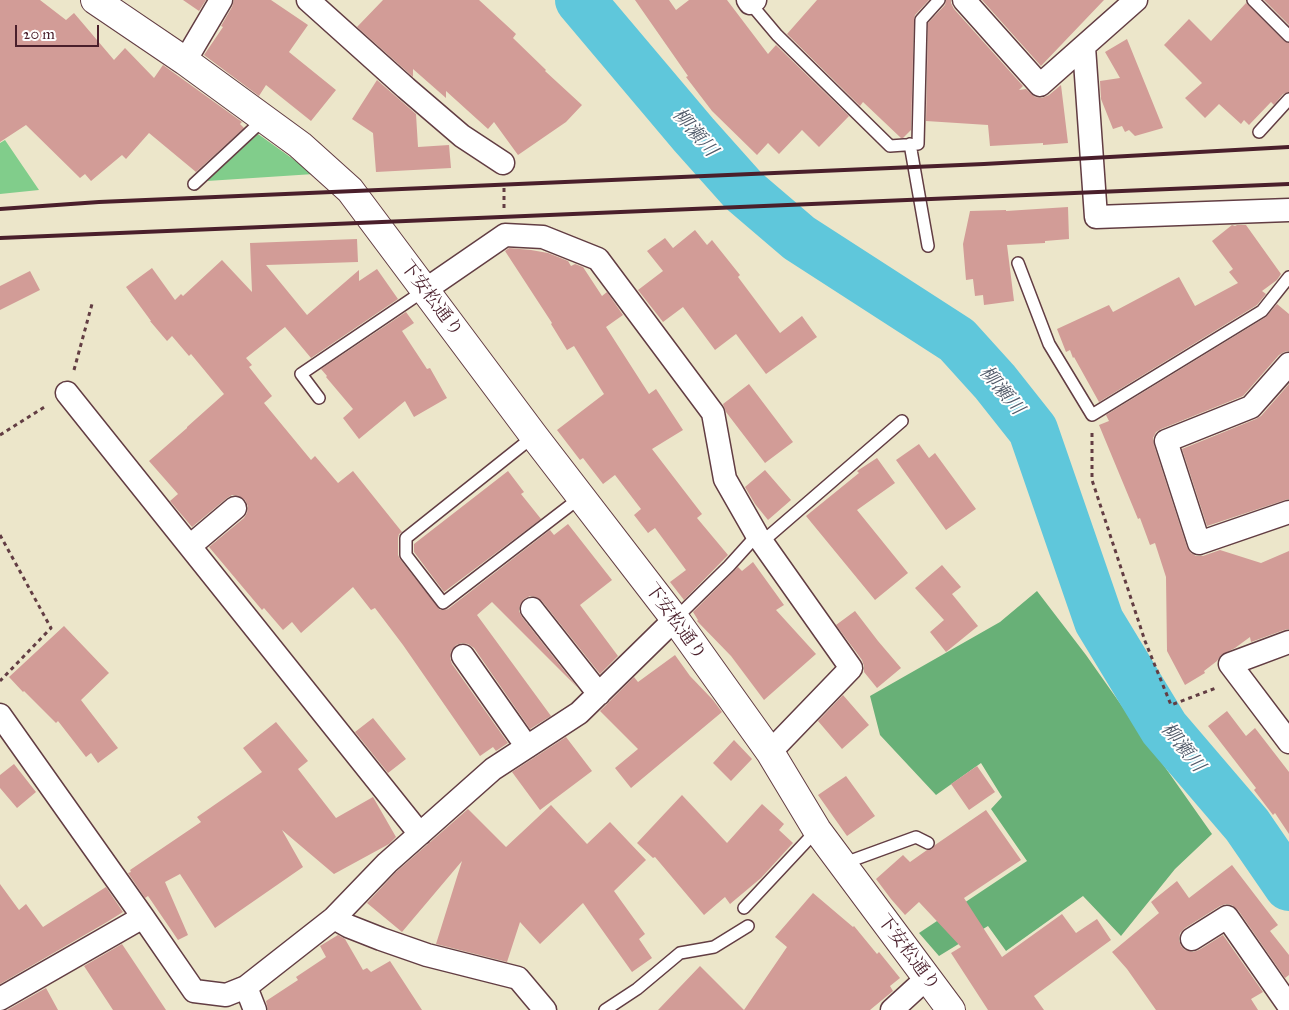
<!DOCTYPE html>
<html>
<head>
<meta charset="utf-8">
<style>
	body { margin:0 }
	#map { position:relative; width:1289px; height:1010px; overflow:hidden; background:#ece6ca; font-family:"IM FELL Great Primer",serif }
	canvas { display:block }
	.scale { position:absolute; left:15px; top:25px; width:84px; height:22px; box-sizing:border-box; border:2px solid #4a1f2b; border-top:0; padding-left:6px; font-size:15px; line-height:18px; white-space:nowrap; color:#4a1f2b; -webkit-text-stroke:4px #fff; paint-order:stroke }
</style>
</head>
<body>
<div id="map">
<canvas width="1289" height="1010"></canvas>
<div class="scale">20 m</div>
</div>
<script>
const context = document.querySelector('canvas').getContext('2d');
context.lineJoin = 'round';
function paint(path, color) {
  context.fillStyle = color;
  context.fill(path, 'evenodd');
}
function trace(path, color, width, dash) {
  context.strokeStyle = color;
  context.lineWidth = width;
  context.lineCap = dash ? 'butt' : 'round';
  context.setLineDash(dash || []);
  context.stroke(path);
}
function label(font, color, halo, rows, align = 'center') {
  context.font = font + ' "IM FELL Great Primer","Noto Serif JP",serif';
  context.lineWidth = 4;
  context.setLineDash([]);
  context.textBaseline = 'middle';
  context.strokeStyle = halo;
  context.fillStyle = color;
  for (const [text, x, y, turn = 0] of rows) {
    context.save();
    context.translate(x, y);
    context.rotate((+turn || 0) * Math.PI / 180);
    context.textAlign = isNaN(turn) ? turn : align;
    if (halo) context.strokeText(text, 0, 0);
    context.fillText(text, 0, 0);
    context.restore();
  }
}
const green = new Path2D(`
	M258 134 314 174 207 181Z
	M5 140 39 190 0 194V143Z`);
const forest = new Path2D(`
	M1037 591 1086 655 1212 834 1175 869 1121 936 1083 896 1006 951 988 926 939 956 919 933 1027 861 991 809 1002 797 981 763 936 795 880 735 870 696 1000 622Z`);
const river = new Path2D(`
	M580 0 694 135 744 191 799 238 957 340 995 382 1033 430 1099 621 1164 728 1247 825 1289 886`);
const building = new Path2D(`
	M0 0H40L66 20 74 13 114 60 125 48 154 78 163 65 242 122 240 124 244 128 196 172 149 133 126 159 122 155 91 181 85 174 80 178 26 125 0 142Z
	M183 0H206L199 11Z
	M234 0H271L308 25 289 52 336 90 311 121 266 85 259 96 204 55 223 27 221 26 232 7Z
	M383 0H479L516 34 513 38 546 70 545 71 582 105 566 122 518 155 494 122 488 129 446 91V98L413 69V77L357 27Z
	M635 0H669L676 10 689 0H727L768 54 776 45 849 116 819 147 802 130 779 154 768 143 757 155 712 111 686 77 688 76Z
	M817 0H929L915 15 914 20 911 130 903 138H901L863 102 860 106 787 34Z
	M946 0H951V3L954 9 1023 86 1019 90 1026 89 1035 97 1042 98 1049 95 1061 85 1068 143 1043 145V143L990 146 988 125 926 121 928 23 945 5Z
	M982 0H1104L1041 66Z
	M1264 0H1289V25Z
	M1246 3 1284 41 1289 43V92L1283 94 1274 105 1271 102 1249 125 1244 120 1241 124 1219 104 1205 118 1185 98 1202 83 1164 45 1189 19 1211 41Z
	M1127 39 1163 128 1135 136 1129 130 1125 132 1122 126 1113 129 1101 99 1100 81 1120 78 1105 52Z
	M377 80 416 114 418 147 449 145 451 168 376 172 373 133 352 119Z
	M1068 207 1069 239 1045 241V243L1007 245 1014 301 984 305 983 295 975 296 973 279 966 280 963 244 970 211 1006 210V211Z
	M1232 225 1235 226 1237 225H1246L1281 274 1277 280 1262 291 1266 294 1257 305 1099 402 1074 357 1073 358 1070 350 1066 352 1057 329 1109 305 1113 312 1179 277 1195 306 1238 283 1229 272 1233 269 1212 241Z
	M695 230 707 245 712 240 740 275 738 277 780 333 802 316 817 337 766 374 736 334 715 350 683 307 663 322 638 290 663 271 647 251 665 238 673 248Z
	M357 239 358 262 266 265 307 315 359 270V281L377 269 398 299 311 358 285 327 246 358 252 365 249 367 272 396 264 403 311 460 315 456 338 483 353 471 402 532 399 534 398 538V555L400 559 440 610H444L448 609 550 530 554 535 568 524 612 580 580 605 618 656 600 674 542 601 536 597 530 596 524 599 520 605 519 611 522 617 577 687 492 602 477 615 551 716 530 729 474 648 468 644 462 643 456 645 451 651 450 658 452 664 508 743 496 751 493 747 480 756 403 645 375 608 371 610 353 587 301 633 292 622 283 630 264 608 262 610 209 547 244 518 247 513 248 506 245 500 239 496 232 495 227 498 192 527 170 501 178 494 149 461 187 428V427L224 394 191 354 189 356 172 336 167 341 150 321H151L126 287 152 268 175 300 181 294 183 296 222 260 252 292 250 243Z
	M509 248 531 250 548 253 568 261 571 266 575 264 583 267 602 296 607 292 623 315 606 327 649 394 656 389 683 430 652 449 702 514 697 518 728 555 684 600 670 582 686 570 655 528 648 533 634 515 641 509 615 475 603 484 583 458 580 460 557 430 604 394 574 346 567 350 551 324 552 323 505 251Z
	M30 271 40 290 0 310V286Z
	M1277 304 1289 314V351L1284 352 1279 355 1243 396 1161 429 1156 432 1153 438 1154 445 1187 547 1191 553 1196 556H1203L1220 550 1261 563 1289 551V629L1284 630 1251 642 1250 637 1235 648 1221 655 1217 661 1204 671 1205 673 1185 685 1167 651 1166 577 1155 543 1150 545 1140 518 1138 519 1099 425 1109 421 1106 415 1266 317Z
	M406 312 414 323 402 331 427 369 430 368 447 398 414 417 405 401 359 439 343 418 353 409 326 377 327 376 321 369Z
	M749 384 793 442 765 463 726 412 723 404Z
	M1289 384V499L1285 500 1207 526 1182 449 1256 419 1261 416Z
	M919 444 929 458 935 453 976 509 946 530 896 460Z
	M877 458 895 483 857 510 908 573 875 600 806 516 859 473 857 471Z
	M765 470 791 500 768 520 755 504 745 487Z
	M508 471 524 492 521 494 541 519 444 592 414 552V544Z
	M753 562 784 605 776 610 816 654 764 700 731 656 697 621 698 620 693 612 738 567 742 571Z
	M942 565 961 587 952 594 978 626 946 652 930 632 944 620 915 588Z
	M855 611 878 641 901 668 877 688 864 672V666L862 660 836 625Z
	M64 626 109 673 81 700 118 748 98 763 91 753 86 757 58 721 56 723 24 691 23 692 9 677Z
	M675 655 690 676 713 700 722 712 631 788 615 768 638 749 600 711 634 677 638 682Z
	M843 695 869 725 842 749 818 721Z
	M1227 711 1246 736 1255 728 1289 772V834L1275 813 1273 815 1254 790 1256 788 1208 726Z
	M373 718 406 759 388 773 355 732Z
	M276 722 308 761 298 769 336 818 373 797 396 837 389 844 334 874 282 830 303 867 215 928 180 874 165 882 188 935 178 940 148 896 145 898 128 873 131 872 130 870 201 822 197 817 262 772 243 748Z
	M566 737 592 771 540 810 512 772Z
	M734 740 752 759 731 781 713 763Z
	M14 764 36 792 17 808 0 788V775Z
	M977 766 995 792 969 810 951 784Z
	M846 776 875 816 847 836 818 795Z
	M682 795 727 843 762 804 784 824 779 830 793 843 761 878 730 904 725 897 704 915 655 857 653 858 637 843Z
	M551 805 587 844 610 822 646 860 614 891 645 934 639 939 652 958 632 972 583 903 540 944 520 922 507 962 436 944 462 861 402 932 367 903 396 872 468 809 506 847Z
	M986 810 1021 860 964 898 1002 957 1062 914 1076 933 1097 919 1111 940 1034 996 1044 1010H988L951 953 961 947 919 902 905 915 891 899 876 879 903 855 910 862 927 850 932 849 935 845Z
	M1232 865 1278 925 1270 931 1289 955V975L1285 978 1238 910 1232 905 1226 904 1220 906 1185 928 1180 933 1179 940 1181 946 1185 950 1193 952 1199 950 1223 935 1263 992 1251 999 1258 1010H1156L1127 969 1112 952 1159 913 1151 902 1177 881 1189 898Z
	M0 884 19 910 26 904 43 927 106 887 123 912 107 922 0 984Z
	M813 893 853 927 854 926 877 954 879 952 900 978 890 986 893 991 870 1010H744L787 947 775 937Z
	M338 935 345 939 363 970 367 968 371 972 390 961 422 1010H268L266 1001 298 980 296 977 326 957 320 946Z
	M122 944 166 1010H113L84 966Z
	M700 966 744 1010H658Z
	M46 988 58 1010H7Z`);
const path = new Path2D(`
	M504 188V209
	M74 370 92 304
	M1092 433V480L1145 641 1171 705 1216 688
	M0 435 46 406
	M0 535 51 628 0 681`);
const service = new Path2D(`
	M1253 0 1289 36
	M750 3 777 35 890 146 918 144 921 20 939 0
	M1259 132 1289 99
	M910 144 928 246
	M194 184 264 119
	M1018 263 1049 344 1092 415 1262 311 1289 277
	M319 398 301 374 425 290
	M534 436 406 538V555L443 603 581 497
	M762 542 902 421
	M675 619 729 566 757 535
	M842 864 916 837 928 843
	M744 908 817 830
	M605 1010 637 989 680 953 714 947 748 926`);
const minor = new Path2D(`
	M308 0 406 88 462 136 503 163
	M748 0 750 3 755 0
	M964 0 1040 85 1136 0
	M1084 47 1096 217 1289 210
	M185 61 221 0
	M425 290 505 235 543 237 598 259 713 413 725 479 757 535 851 668 770 752
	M1289 364 1251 407 1166 441 1199 543 1289 512
	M67 393 420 834
	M190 546 235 508
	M532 609 599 694
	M1289 642 1230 664 1289 742
	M463 656 527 747
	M0 715 143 917 194 991 226 995 246 987 334 918 387 863 493 769 579 713 675 619
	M334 918 348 926 381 939 427 955 518 978 545 1010
	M1192 939 1227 917 1289 1006
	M246 987 255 1010
	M0 999 143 917
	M892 1010 927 978`);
const tertiary = new Path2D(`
	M95 0 185 61 300 145 350 190 534 436 675 619 770 752 817 830 951 1010`);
const rail = new Path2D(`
	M0 209 99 202 984 164 1289 147
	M0 238 1289 184`);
const streetNames = [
	["下安松通り",431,299,53],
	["下安松通り",675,622,54],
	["下安松通り",908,953,53]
];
const waterNames = [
	["柳瀬川",694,133,49],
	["柳瀬川",1001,391,50],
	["柳瀬川",1182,748,51]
];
paint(green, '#81cd8b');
paint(forest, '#68b077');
trace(river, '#5fc7db', 50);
paint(building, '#d29c97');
trace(service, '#623d43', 14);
trace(minor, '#623d43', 25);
trace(tertiary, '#623d43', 30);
trace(path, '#623d43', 3, [4, 4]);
trace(service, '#fff', 11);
trace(minor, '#fff', 22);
trace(tertiary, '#fff', 28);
trace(rail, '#4a1f2b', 4);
label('18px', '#4a1f2b', '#fff', streetNames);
label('italic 19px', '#515a69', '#fff', waterNames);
</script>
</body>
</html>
